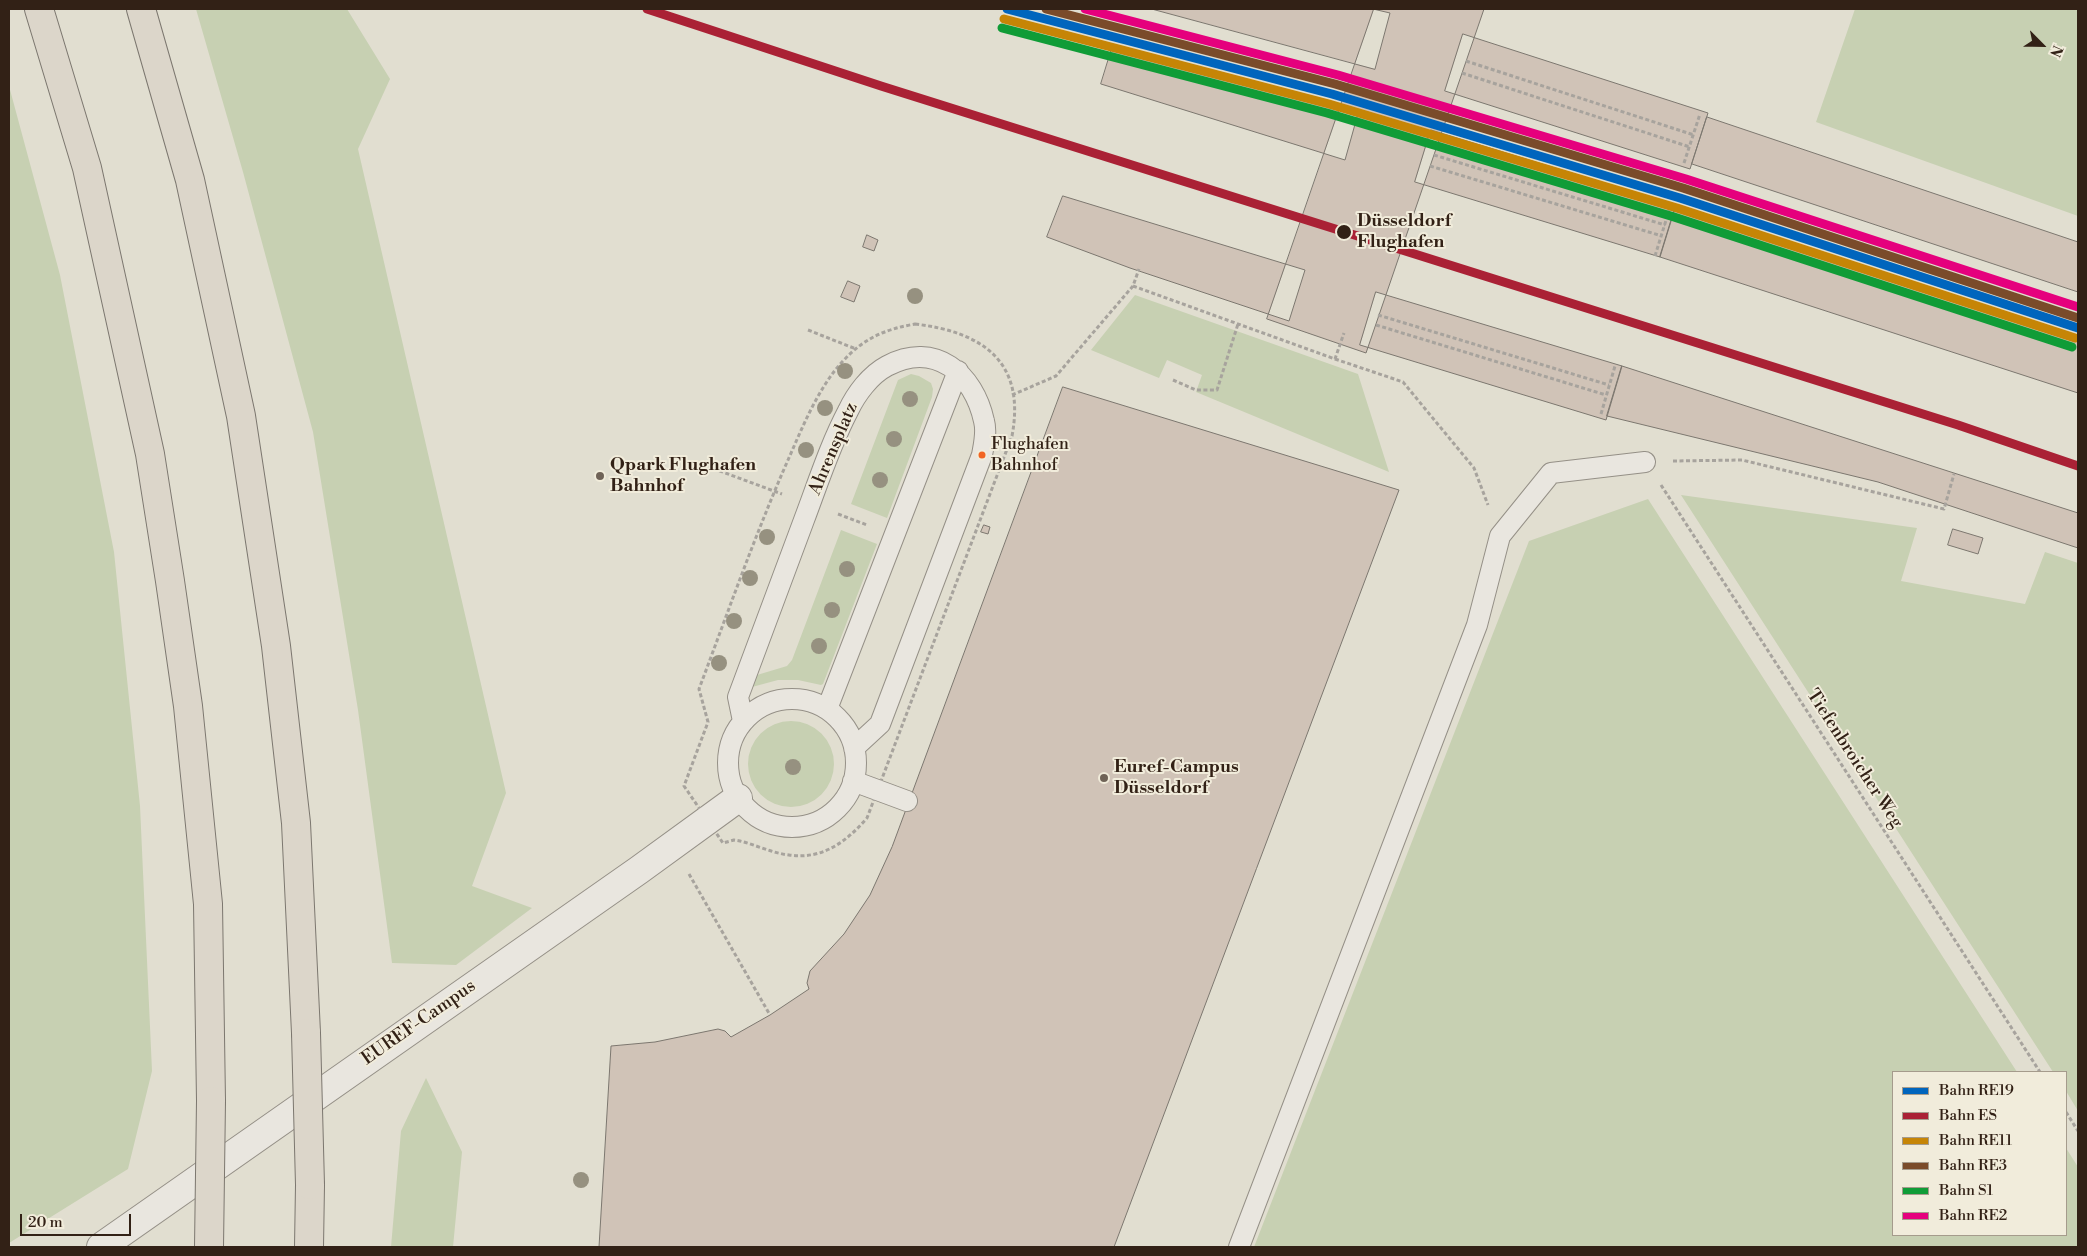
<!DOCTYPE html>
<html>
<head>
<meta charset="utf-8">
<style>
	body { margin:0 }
	#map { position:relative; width:2087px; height:1256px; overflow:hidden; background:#e1ded0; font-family:"Libre Bodoni",serif }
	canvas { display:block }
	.frame { position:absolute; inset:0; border:10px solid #322116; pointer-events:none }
	.legend { position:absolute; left:1892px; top:1071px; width:175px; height:165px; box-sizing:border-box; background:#f1ecdb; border:1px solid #a59b8c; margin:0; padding:6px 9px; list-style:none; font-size:15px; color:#322116 }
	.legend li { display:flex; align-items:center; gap:10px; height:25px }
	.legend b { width:25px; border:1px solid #a59b8c }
	.north { position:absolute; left:2017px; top:20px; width:50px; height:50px; -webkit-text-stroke:4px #f1ecdb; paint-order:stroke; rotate:113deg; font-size:14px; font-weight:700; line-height:20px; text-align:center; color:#322116 }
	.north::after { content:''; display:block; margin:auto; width:18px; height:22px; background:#322116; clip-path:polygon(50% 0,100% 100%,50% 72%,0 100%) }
	.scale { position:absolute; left:20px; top:1214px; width:111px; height:22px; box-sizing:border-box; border:2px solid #322116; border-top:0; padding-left:6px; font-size:15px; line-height:18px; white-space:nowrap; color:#322116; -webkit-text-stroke:4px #f1ecdb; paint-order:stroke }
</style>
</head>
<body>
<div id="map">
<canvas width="2087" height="1256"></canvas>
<div class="frame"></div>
<ul class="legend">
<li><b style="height:6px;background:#0065bd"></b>Bahn RE19</li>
<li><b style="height:6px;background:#aa2135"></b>Bahn ES</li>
<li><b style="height:6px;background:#c68506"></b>Bahn RE11</li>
<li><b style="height:6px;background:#7a4b2a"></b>Bahn RE3</li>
<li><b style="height:6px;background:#109c37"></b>Bahn S1</li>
<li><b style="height:6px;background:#e5007d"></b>Bahn RE2</li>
</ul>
<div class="north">N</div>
<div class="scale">20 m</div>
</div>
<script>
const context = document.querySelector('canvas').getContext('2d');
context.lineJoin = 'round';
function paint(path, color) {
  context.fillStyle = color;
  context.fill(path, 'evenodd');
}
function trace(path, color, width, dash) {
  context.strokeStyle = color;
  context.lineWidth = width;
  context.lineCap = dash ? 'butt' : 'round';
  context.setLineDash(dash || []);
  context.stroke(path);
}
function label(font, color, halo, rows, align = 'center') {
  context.font = font + ' "Libre Bodoni",serif';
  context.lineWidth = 4;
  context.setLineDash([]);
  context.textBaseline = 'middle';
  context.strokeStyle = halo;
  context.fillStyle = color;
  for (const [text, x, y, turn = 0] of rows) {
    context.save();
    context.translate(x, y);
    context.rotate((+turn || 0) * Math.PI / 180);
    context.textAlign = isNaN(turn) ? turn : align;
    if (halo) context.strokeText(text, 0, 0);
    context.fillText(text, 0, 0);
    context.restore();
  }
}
const green = new Path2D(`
	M196 9H347L390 79 358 149 506 793 472 886 532 908 456 965 392 963 358 710 313 432 243 172Z
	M1855 9H2078V216L1816 122Z
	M9 86 60 275 114 552 140 806 152 1071 128 1169 9 1243Z
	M1135 295 1358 374 1389 472 1196 392 1202 375 1167 360 1159 378 1091 350Z
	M911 374 919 376 931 383 933 389 932 397 887 518 851 504 898 380Z
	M1681 495 1917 528 1901 581 2025 604 2045 552 2078 563V1111L2066 1091V1072H2053Z
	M1648 499 2017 1072H1893V1235H2066V1148L2078 1167V1247H1254L1529 541Z
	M841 530 877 544 823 684 821 685 798 680H778L752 687 757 675 787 666 792 660Z
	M748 764a43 43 0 1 1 86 0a43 43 0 1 1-86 0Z
	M426 1078 462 1152 453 1247H391L401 1131Z`);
const building = new Path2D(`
	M1152 9H1373L1390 13 1375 69Z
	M1374 9H1484L1366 353 1267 319Z
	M1463 34 1708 113 1690 169 1445 91Z
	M1113 45 1359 110 1345 160 1101 84Z
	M1707 117 2078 242V292L1692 164Z
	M1431 130 1676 205 1660 257 1415 182Z
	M1063 196 1305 270 1289 321 1130 268 1047 237Z
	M1676 205 2078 340V393L1660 257Z
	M867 235 878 240 874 251 863 247Z
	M848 281 860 286 854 302 841 297Z
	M1376 292 1622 366 1606 420 1360 345Z
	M1622 366 2078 513V548L1878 482 1607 416Z
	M1063 387 1399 490 1114 1247H599L611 1046 655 1042 718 1029 725 1031 731 1037 770 1015 809 989 807 983 810 971 844 934 870 895 892 847Z
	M984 525 990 527 988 534 981 532Z
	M1953 529 1983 538 1978 554 1948 545Z`);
const path = new Path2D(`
	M1466 61 1694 135
	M1462 73 1690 147
	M1434 155 1665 225
	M1684 163 1700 114
	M1430 166 1662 236
	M1655 256 1671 204
	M1133 286 1335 359 1344 333
	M1378 315 1609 385
	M915 324C983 332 1026 362 1012 436L867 818C847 841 823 860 789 855 772 853 756 845 740 841L734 840 723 843 684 786 708 722 699 689C728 612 755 535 788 460 803 426 818 388 843 361 864 338 886 329 915 324Z
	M1376 325 1606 395
	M808 330 856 349
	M1335 359 1403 382 1474 468 1488 505
	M1173 380 1196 390H1217L1238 324
	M1012 395 1056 376 1133 286 1139 269
	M1601 414 1615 366
	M1673 461 1742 460 1944 509 1954 474
	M701 464 782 494
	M1661 485 2040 1072
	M838 514 867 525
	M689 874 770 1015
	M2066 1112 2078 1131`);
const lane = new Path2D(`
	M728 763a64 64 0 1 1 128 0a64 64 0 1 1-128 0Z
	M827 709 958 371
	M743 721 738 697C760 638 782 579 804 520 818 483 830 445 848 411 856 394 870 375 887 366 935 340 974 374 984 421 987 432 984 444 982 455L880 724 854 748
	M853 781 907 801
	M1239 1247 1477 625 1500 536 1551 473 1645 462`);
const street = new Path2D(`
	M101 1247 639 870 738 798`);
const highway = new Path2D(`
	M39 9 87 168 150 454 170 581 188 706 208 904 211 1101
	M141 9 190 180 241 416 276 646 296 823 306 1033
	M309 1247 310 1185`);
const highwayBridge = new Path2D(`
	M306 1033 310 1185
	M209 1247 211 1101`);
const rail1 = new Path2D(`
	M1007 9 1332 94 1680 198 2078 328`);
const rail2 = new Path2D(`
	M647 9 881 86 1958 425 2078 466`);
const rail3 = new Path2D(`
	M1004 19 1329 104 1677 208 2075 338`);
const rail4 = new Path2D(`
	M1046 9 1335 84 1683 188 2078 318`);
const rail5 = new Path2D(`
	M1002 28 1327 113 1674 217 2072 347`);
const rail6 = new Path2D(`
	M1085 9 1338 75 1686 179 2078 307`);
const trees = [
	[915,296],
	[845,371],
	[910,399],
	[825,408],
	[894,439],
	[806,450],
	[880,480],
	[767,537],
	[847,569],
	[750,578],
	[832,610],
	[734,621],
	[819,646],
	[719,663],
	[793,767],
	[581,1180]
];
const markers = [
	[1344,232,8,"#322116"],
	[982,455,4.5,"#f26522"],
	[600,476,5,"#6f6357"],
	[1104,778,5,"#6f6357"]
];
const busNames = [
	["Flughafen",991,445],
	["Bahnhof",991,466]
];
const stopNames = [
	["Düsseldorf",1357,222],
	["Flughafen",1357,243]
];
const streetNames = [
	["Ahrensplatz",834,449,-67],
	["Tiefenbroicher Weg",1854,759,57],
	["EUREF-Campus",419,1023,-35]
];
const poiNames = [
	["Qpark Flughafen",610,466],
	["Bahnhof",610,487],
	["Euref-Campus",1114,768],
	["Düsseldorf",1114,789]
];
paint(green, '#c7d0b2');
paint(building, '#d0c3b7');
trace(building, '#7c776f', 1);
trace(lane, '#959087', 22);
trace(street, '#959087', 30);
trace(highway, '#7c776f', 30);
trace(path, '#a7a39d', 3, [4, 2.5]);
trace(lane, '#e9e6df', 20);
trace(street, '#e9e6df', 28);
trace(highway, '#dcd6ca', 28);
trace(highwayBridge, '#7c776f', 30, []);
trace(highwayBridge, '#dcd6ca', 28);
trace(rail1, '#0065bd', 9);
trace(rail2, '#aa2135', 9);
trace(rail3, '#c68506', 9);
trace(rail4, '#7a4b2a', 9);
trace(rail5, '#109c37', 9);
trace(rail6, '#e5007d', 9);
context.fillStyle = '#969180';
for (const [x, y] of trees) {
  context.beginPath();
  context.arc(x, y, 8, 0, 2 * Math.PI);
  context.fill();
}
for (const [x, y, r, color] of markers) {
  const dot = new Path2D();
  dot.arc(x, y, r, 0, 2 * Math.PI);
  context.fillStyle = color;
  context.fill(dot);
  trace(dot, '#f1ecdb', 2);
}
label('17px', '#322116', '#f1ecdb', busNames, 'left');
label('bold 18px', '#322116', '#f1ecdb', stopNames, 'left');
label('18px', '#322116', '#f1ecdb', streetNames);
label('bold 18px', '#322116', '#f1ecdb', poiNames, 'left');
</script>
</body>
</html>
